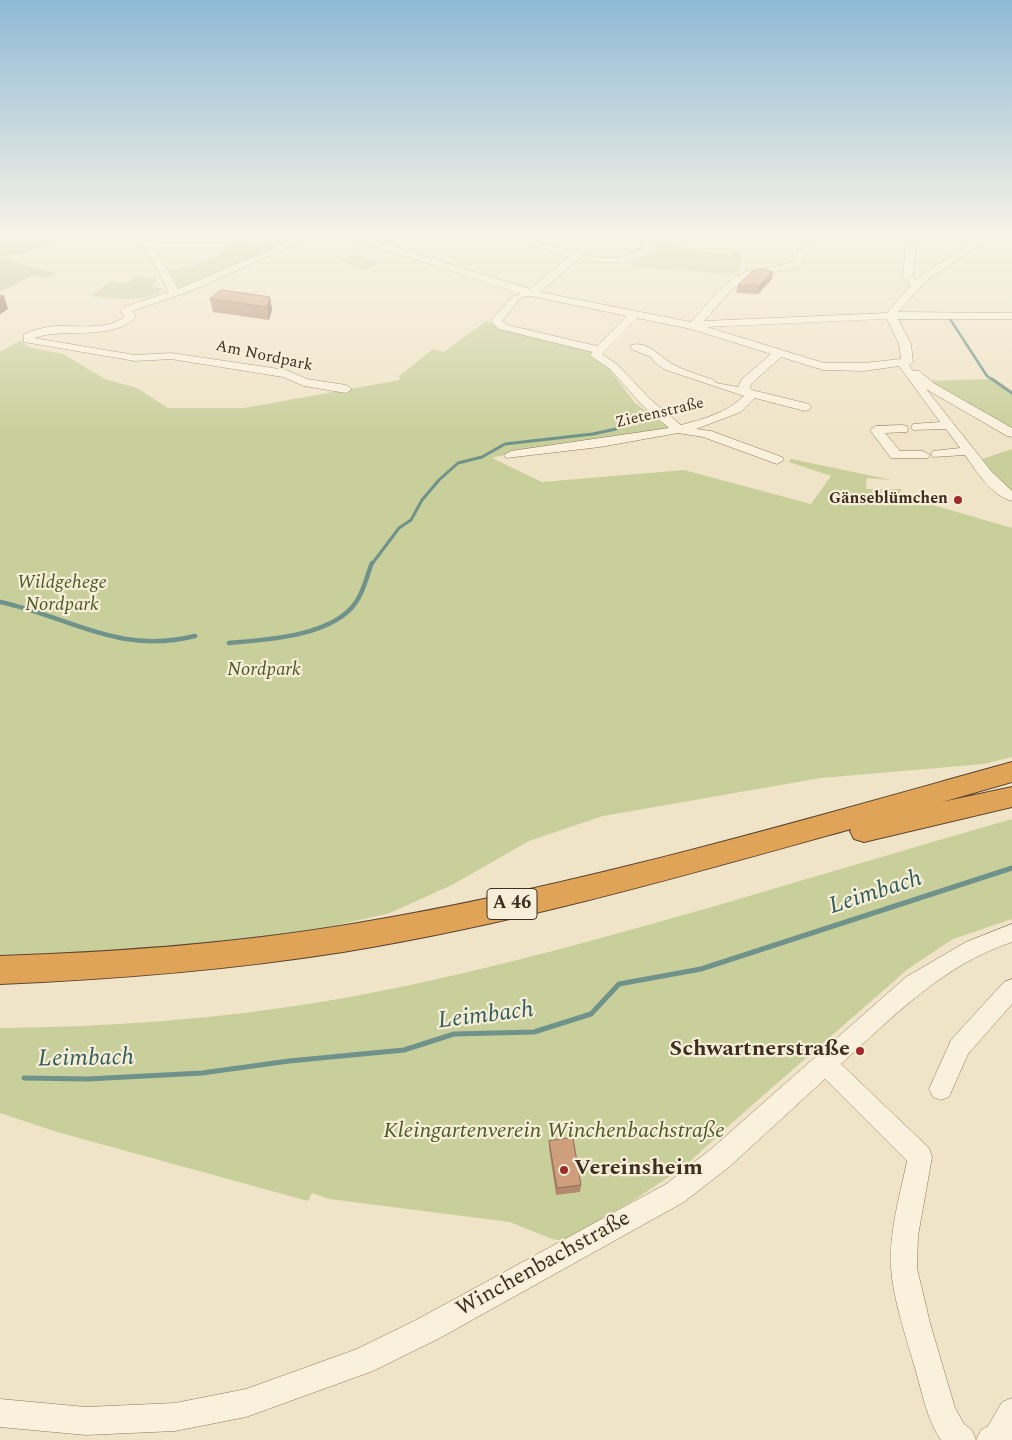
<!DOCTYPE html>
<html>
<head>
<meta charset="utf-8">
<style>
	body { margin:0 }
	canvas { display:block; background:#f0e4c8 }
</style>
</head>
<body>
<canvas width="1012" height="1440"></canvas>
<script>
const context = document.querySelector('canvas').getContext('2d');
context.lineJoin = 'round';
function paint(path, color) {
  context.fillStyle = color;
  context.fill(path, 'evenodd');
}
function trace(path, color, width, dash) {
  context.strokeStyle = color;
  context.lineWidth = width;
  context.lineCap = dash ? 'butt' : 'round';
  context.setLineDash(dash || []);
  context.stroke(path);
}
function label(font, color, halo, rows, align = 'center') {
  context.font = font + ' Spectral,serif';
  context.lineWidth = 4.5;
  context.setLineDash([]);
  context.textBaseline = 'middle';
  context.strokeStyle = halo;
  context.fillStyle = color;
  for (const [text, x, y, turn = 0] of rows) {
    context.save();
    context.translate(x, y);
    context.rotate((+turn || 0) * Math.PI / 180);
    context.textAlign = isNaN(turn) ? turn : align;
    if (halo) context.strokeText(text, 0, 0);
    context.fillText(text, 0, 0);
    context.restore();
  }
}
const green = new Path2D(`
	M660 239 695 250 731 255 733 252 742 253 739 271 729 274 633 267 632 265 653 251 655 244 653 240Z
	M230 243 283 244 179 288 169 270C188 267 220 261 230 243Z
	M354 254 381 262 366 270 339 261Z
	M138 276 150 279 156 277 157 279 152 286 163 289C153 304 107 298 91 296L111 281 126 283Z
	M486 321 497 327 592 349 596 360 610 370 635 403 669 428 583 443 523 450 492 458 542 482 684 470 811 504 831 476 789 462 791 459 892 480 867 478 866 489H902L898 495 1012 528V757L984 764 821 778 603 816 529 841 452 885 390 913 281 938 100 955 0 957V352L21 340 28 347 63 354 105 379 137 388 168 408H244L400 380 399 376 433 349 444 352Z
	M990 379 1012 394V432L925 381Z
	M1012 449V494L979 460Z
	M1012 819V919L953 939 908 969 734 1121 684 1167 634 1200 563 1241 552 1239 510 1222 329 1199 312 1193 308 1201 57 1132 0 1113V1028C109 1027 219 1019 327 1001 461 978 592 941 722 904 819 875 915 847 1012 819Z`);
const cemetery = new Path2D(`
	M16 233H20L53 242 22 255 0 256V240Z
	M0 258 58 274 44 278 32 276 0 292Z`);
const streamFar3 = new Path2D(`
	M950 319 987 376 993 380`);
const streamFar2 = new Path2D(`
	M992 379 1012 393
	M372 564 399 528 411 520 422 500 439 480 458 463 482 457 505 444 593 434 616 429`);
const streamFar1 = new Path2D(`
	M0 602C71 617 117 655 195 636
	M229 643C266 640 334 636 356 602 364 591 367 575 372 563`);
const stream = new Path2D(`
	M24 1078 88 1079 202 1073 289 1061 404 1050 454 1034 534 1032 591 1014 619 984 701 969 1012 868`);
const minor = new Path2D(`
	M0 233H12L0 239Z
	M104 233H120L148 242 154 239 137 233 163 236 289 237 320 233 191 291 132 311 136 316C116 342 63 327 34 338L135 355 171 353 286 370 307 379 346 385 352 389 346 393 304 386 283 377 171 359 135 361 24 342V334C34 330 44 327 55 326 75 325 109 331 125 316L120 311 124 307 169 292 145 247ZM159 241 163 242 285 243 178 289 154 246Z
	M334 233H350L386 244 410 233H423L395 247 530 289 569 257 494 233C543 233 594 275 642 249V243L633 233H644L652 242 650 252C627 265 605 264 579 259L540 292 691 322C704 309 724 281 741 274 758 267 777 269 794 261L806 233H816L802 265C785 273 766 271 749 278 732 285 717 307 704 321L887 313 911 285 903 276 907 233H917L913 276 916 279 985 233H997L927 280 898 312 1012 313V319H898L911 344 913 362 909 365 913 371H919L935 384 1012 428V437L1007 436 926 389 992 472 1012 491V501C992 496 976 471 965 455L933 457 931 454 933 451 960 448 946 429 913 430 911 427 913 424 940 422 899 366 864 371 823 370 781 357 751 384 750 388 752 390 809 404 811 407 809 410 805 411 755 398 741 412 696 429 711 431 782 457 784 460 777 464 703 437 678 433 600 447 506 458 504 455 511 451 669 428 642 405 610 369 592 357 590 355 592 352 499 329 492 323V319L513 296 519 295V293ZM529 296H531L627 316 597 346 507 325 502 321 521 297ZM637 318 691 329 771 354 741 380 738 387 716 383 714 380C702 376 689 372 676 366 662 360 650 340 631 345V349L651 357 655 363 666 370 744 396C726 413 704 419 681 425L650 399 618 365 602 354ZM887 319 899 344 901 359 864 363H824L707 327Z
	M783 233H795L790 236Z
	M902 425 907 426 908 429 907 432 885 433 900 451H923L930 455 928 458H891L870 430 876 426Z
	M1012 924V942C943 965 894 1016 841 1064L929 1148 932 1157 918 1236 917 1268 930 1323 955 1408 964 1424 972 1430 976 1440 981 1430 988 1426 1002 1402 1012 1398V1440H941C927 1420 922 1392 915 1368 906 1337 893 1299 891 1267 889 1232 900 1195 907 1161L825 1079 729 1167 684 1202 438 1339 373 1371 246 1417 175 1431 86 1435 0 1427V1399L86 1407 175 1403 246 1389 357 1349 418 1319 666 1184 711 1149 906 977 966 942Z
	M1012 979V1004L968 1054 949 1097 941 1100 933 1097 929 1089 951 1040 1004 982Z`);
const highway = new Path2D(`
	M1012 762V782L942 802 1012 787V807L864 842 854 839 850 831 851 829C683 876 515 924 343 952 229 970 115 979 0 984V956C116 952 232 944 346 925 572 888 792 823 1012 762Z`);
const wall = new Path2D(`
	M772 279 758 294 736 293 738 285Z
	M270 297 272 310 269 320 213 312 210 299Z
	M549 1141 581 1185 580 1192 556 1195 549 1148Z`);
const shadedWall = new Path2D(`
	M773 271 772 279 758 294 759 286Z
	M4 296 8 309 0 314V298Z
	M270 297 272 310 269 320 267 307Z`);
const building = new Path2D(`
	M759 269 773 271 759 286 738 285 751 272Z
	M221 290 270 297 267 307 210 299Z
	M0 295 4 296 0 298Z
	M573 1138 581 1185 557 1188 549 1141Z`);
const markers = [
	[958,500,5,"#9e2a2b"],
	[860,1051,5,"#9e2a2b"],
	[564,1170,5,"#9e2a2b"]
];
const farStreetnames = [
	["Am Nordpark",264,357,12],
	["Zietenstraße",660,414,-13]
];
const farPoinames = [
	["Gänseblümchen",948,500]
];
const shields = [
	[512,904,50]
];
const shieldNames = [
	["A 46",512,904]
];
const parkNames = [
	["Wildgehege",62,584],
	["Nordpark",62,606],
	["Nordpark",264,671]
];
const nearPoinames = [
	["Schwartnerstraße",850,1051],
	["Vereinsheim",574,1170,"left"]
];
const nearParknames = [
	["Kleingartenverein Winchenbachstraße",554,1133]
];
const nearStreetnames = [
	["Winchenbachstraße",544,1265,-29]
];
const nearWaternames = [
	["Leimbach",876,894,-18],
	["Leimbach",486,1017,-7],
	["Leimbach",86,1060,-1]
];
paint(green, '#c9cf9b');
paint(cemetery, '#bfc49a');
trace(streamFar3, '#6f938a', 2.5);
trace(streamFar2, '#6f938a', 3);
trace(streamFar1, '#6f938a', 4.5);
trace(stream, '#6f938a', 5);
trace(minor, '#8d765c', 1);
trace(highway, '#5b4430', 2);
paint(minor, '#faf1dc');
paint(highway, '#e0a458');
paint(wall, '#b2896c');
paint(shadedWall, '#916f58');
paint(building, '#cf9f7d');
trace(building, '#916f58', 1);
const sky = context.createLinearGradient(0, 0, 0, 435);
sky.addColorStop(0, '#8fbad6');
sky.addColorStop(0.54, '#f8f3e6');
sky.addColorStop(1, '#f8f3e600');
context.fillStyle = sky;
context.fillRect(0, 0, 1012, 435);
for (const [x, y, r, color] of markers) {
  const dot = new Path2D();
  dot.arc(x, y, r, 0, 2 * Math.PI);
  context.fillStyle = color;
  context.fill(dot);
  trace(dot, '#f7eed8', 2);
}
label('16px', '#3d2e20', '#f7eed8', farStreetnames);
label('bold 16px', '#3d2e20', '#f7eed8', farPoinames, 'right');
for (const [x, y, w] of shields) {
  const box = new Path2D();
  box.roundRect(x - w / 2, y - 15.5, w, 31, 4);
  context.fillStyle = '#f7eed8';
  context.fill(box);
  trace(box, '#3d2e20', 1);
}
label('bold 18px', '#3d2e20', null, shieldNames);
label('italic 19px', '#4d5a26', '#f7eed8', parkNames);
label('bold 22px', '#3d2e20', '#f7eed8', nearPoinames, 'right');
label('italic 22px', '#4d5a26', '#f7eed8', nearParknames);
label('22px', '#3d2e20', '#f7eed8', nearStreetnames);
label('italic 24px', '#2f5d5a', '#f7eed8', nearWaternames);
</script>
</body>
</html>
